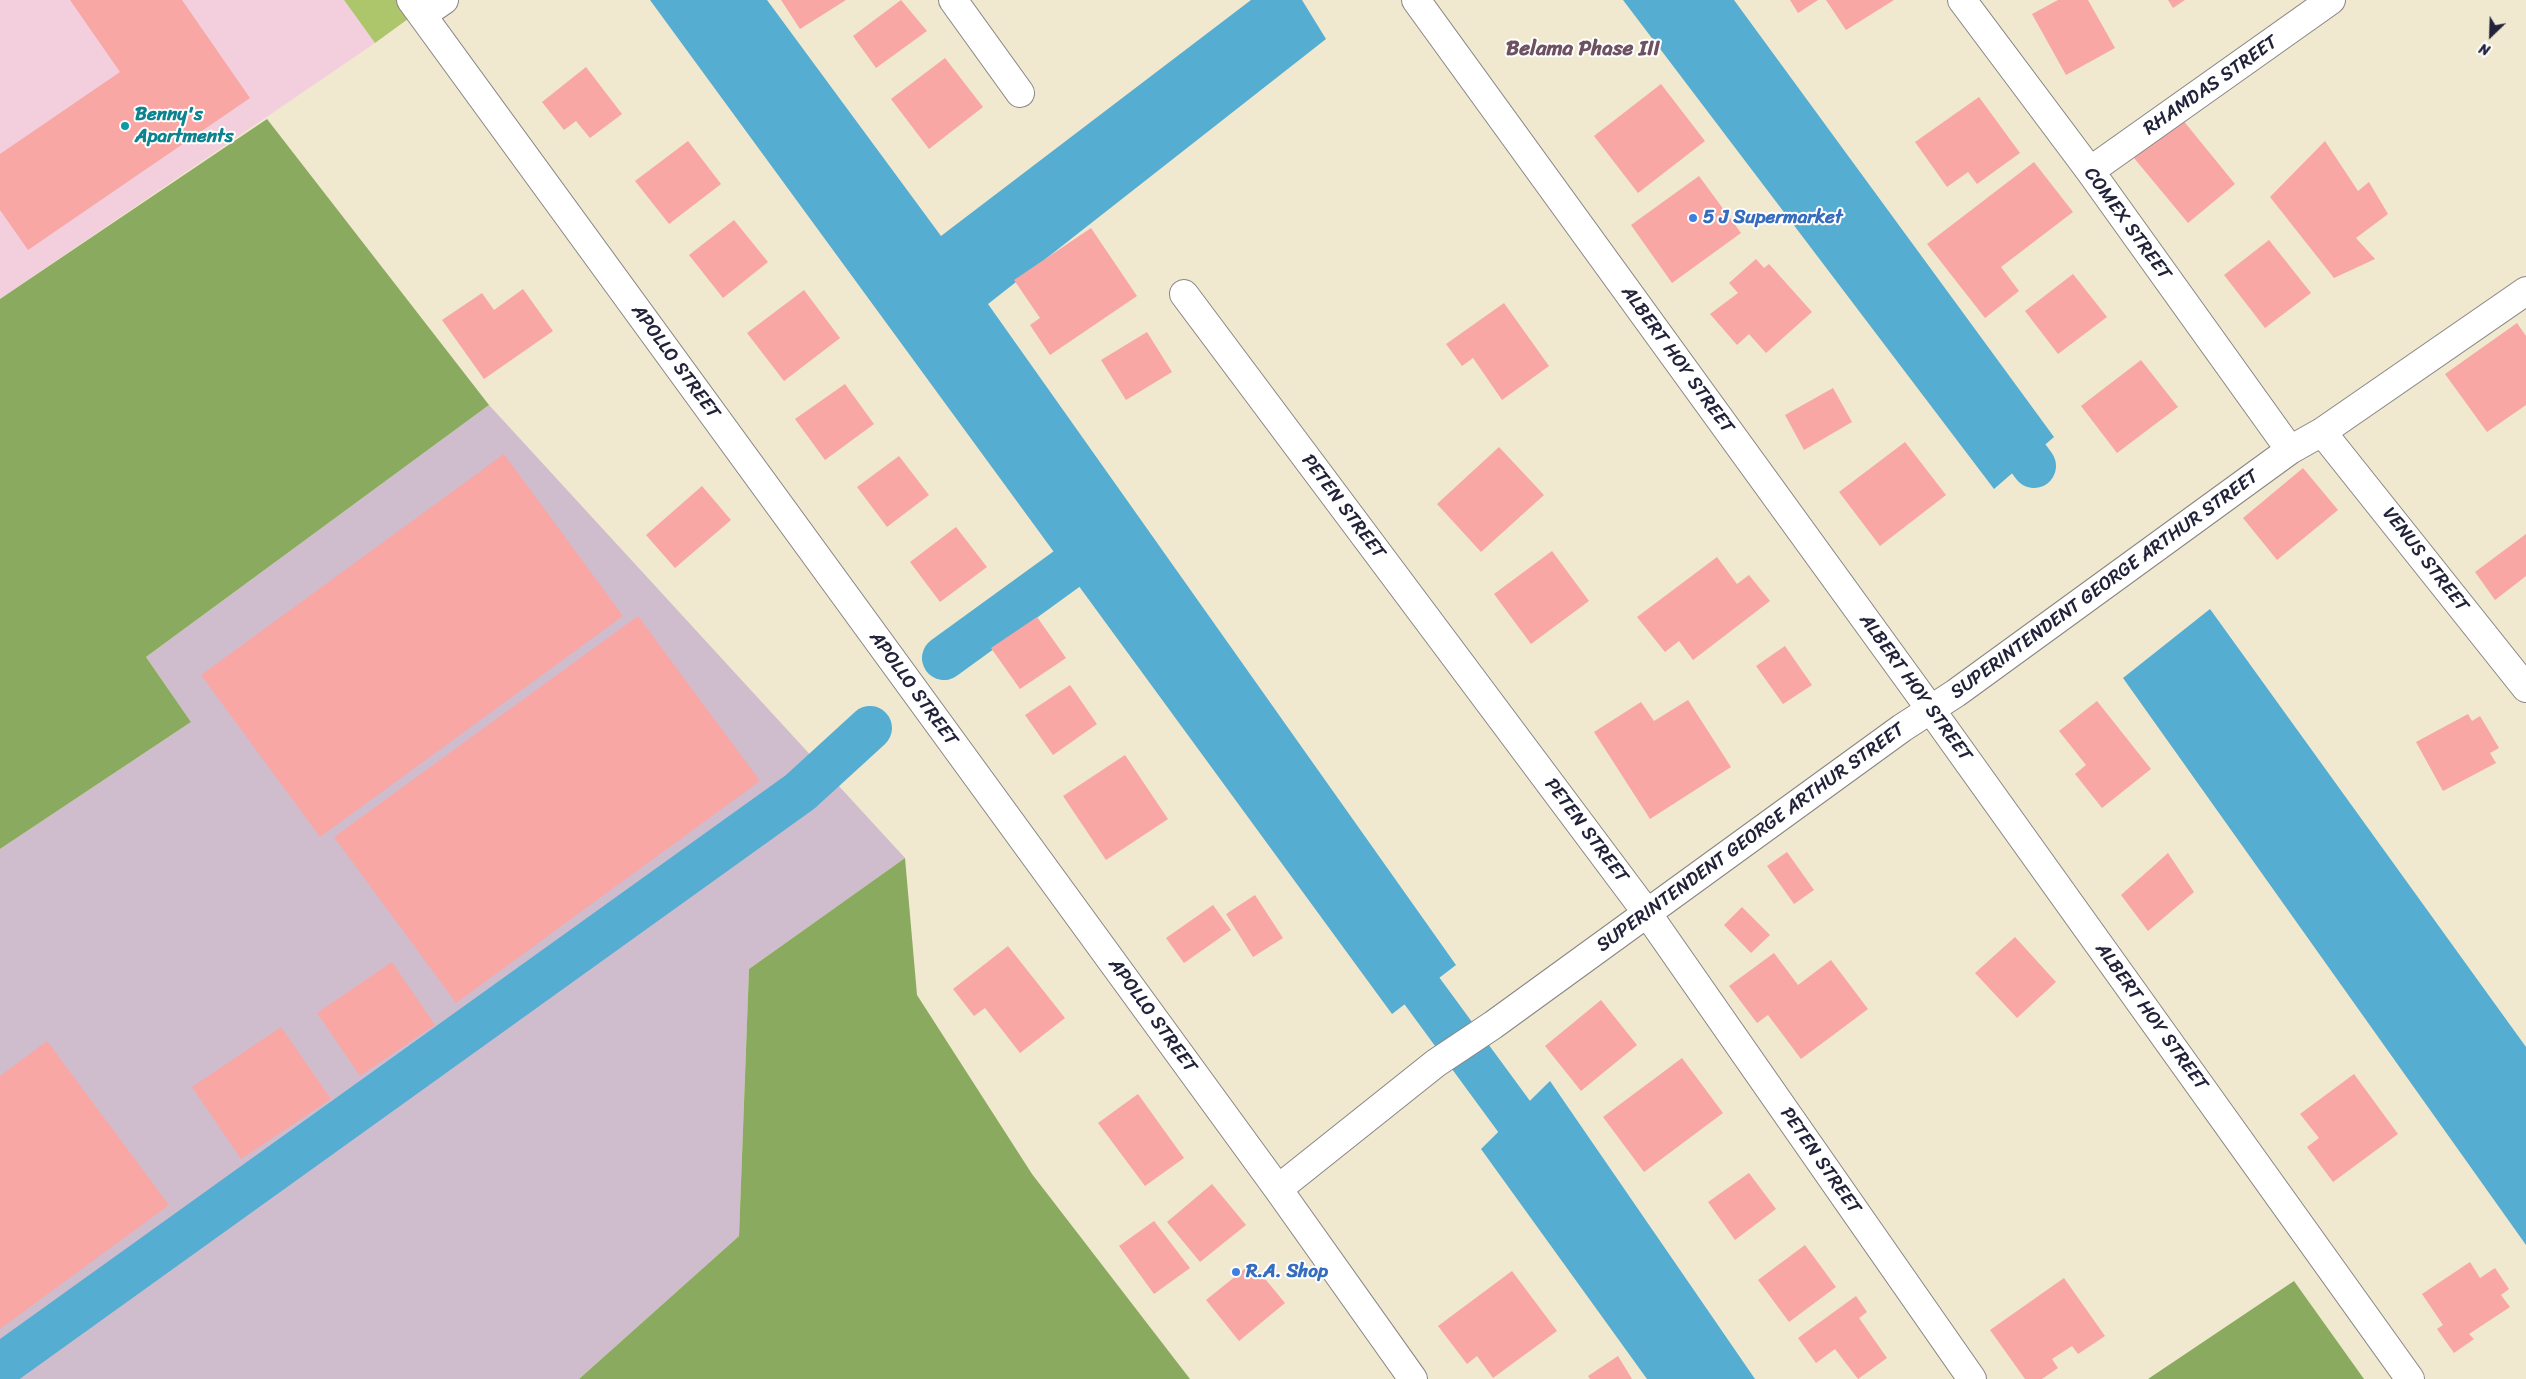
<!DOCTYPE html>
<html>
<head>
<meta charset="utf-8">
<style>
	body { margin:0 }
	#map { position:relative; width:2526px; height:1379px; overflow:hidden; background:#f0e8cf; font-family:Sriracha,sans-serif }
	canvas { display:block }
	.north { position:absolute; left:2466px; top:10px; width:50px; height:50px; -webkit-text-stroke:4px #fff; paint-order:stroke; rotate:204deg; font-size:14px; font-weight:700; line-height:20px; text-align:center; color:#22223b }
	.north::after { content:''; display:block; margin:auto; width:18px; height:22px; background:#22223b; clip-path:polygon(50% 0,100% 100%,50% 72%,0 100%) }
</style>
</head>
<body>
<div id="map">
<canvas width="2526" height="1379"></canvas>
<div class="north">N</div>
</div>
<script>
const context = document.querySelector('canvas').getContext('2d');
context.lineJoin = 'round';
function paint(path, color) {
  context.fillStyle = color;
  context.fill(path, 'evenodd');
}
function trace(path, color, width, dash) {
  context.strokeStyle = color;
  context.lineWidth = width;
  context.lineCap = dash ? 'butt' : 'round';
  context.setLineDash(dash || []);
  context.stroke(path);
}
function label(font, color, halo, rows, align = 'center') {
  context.font = font + ' Sriracha,sans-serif';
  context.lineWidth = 4;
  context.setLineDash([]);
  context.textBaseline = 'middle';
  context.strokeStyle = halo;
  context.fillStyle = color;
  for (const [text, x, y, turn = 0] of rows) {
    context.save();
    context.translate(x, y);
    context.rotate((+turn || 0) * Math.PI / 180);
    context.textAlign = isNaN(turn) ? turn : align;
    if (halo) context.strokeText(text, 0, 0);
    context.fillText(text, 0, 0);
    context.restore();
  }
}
const built = new Path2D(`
	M0 0H344L375 43 0 299Z`);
const industrial = new Path2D(`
	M489 405 905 858 749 969 739 1236 579 1379H0V849L191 722 146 657Z`);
const green = new Path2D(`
	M344 0H434L375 43Z`);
const forest = new Path2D(`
	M267 119 489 405 146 657 191 722 0 849V299Z
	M905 858 917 995 1032 1174 1190 1379H579L739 1236 749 969Z
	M2294 1281 2364 1379H2148Z`);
const water = new Path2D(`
	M650 0H767L941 236 1251 0H1302L1326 39 988 304 1456 965 1392 1014Z
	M1623 0H1734L2054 437 1994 489Z
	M2210 609 2526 1047V1245L2123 678Z
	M1550 1081 1755 1379H1647L1481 1149Z`);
const canal = new Path2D(`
	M1993 411 2034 466
	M944 658 1097 547
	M1386 942 1549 1164
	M0 1366 800 792 870 728`);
const building = new Path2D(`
	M70 0H182L250 98 28 250 0 210V154L120 72Z
	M781 0H846L800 29Z
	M901 0 927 31 876 68 853 36Z
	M1790 0H1818L1798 13Z
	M1826 0H1894L1846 30Z
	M2058 0H2088L2115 48 2066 75 2032 14Z
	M2168 0H2185L2173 8Z
	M945 58 983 107 929 149 891 99Z
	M586 67 622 114 590 138 576 121 564 130 542 102Z
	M1661 84 1705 141 1638 193 1594 136Z
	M1979 97 2020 153 1977 184 1968 172 1947 187 1915 142Z
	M2182 119 2235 184 2188 223 2134 158Z
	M688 141 721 184 669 224 635 181Z
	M2325 141 2358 191 2369 182 2388 214 2356 238 2375 259 2334 278 2270 197Z
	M2034 162 2073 212 2001 267 2019 291 1985 318 1927 244Z
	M1699 176 1741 233 1672 283 1631 225Z
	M734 220 768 262 723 298 689 255Z
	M1091 228 1137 296 1050 355 1030 325 1040 318 1014 280Z
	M2269 240 2311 293 2265 328 2224 275Z
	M1756 259 1764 268 1769 264 1812 312 1766 353 1749 334 1737 345 1710 314 1738 293 1729 283Z
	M2073 274 2107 317 2058 354 2025 311Z
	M523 289 553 331 484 379 442 320 482 293 494 310Z
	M804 290 840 338 784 381 747 333Z
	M1504 303 1549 366 1502 400 1473 358 1462 366 1446 344Z
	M2517 323 2526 336V405L2487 432 2445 374Z
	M1147 332 1172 372 1126 400 1101 360Z
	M2141 360 2178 407 2117 453 2081 406Z
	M845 384 874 424 825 460 795 419Z
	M1833 388 1852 422 1804 450 1785 415Z
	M1905 442 1946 495 1880 546 1839 492Z
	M1499 447 1544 495 1481 552 1437 504Z
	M504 454 623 616 320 837 201 675Z
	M899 456 929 495 887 527 857 487Z
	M2303 468 2338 510 2277 560 2243 518Z
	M702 486 731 520 675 568 646 535Z
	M956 527 987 567 940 602 910 562Z
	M2526 534V576L2495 600 2475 572Z
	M1552 551 1589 601 1531 644 1494 594Z
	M1717 557 1737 584 1749 575 1770 601 1693 660 1679 641 1665 652 1637 617Z
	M638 616 760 781 456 1003 334 837Z
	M1037 617 1066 658 1020 689 991 648Z
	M1785 646 1812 685 1783 704 1756 666Z
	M1070 685 1097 724 1053 755 1025 715Z
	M1688 700 1731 767 1650 819 1594 732 1641 702 1654 721Z
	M2097 701 2151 769 2102 808 2075 774 2086 765 2059 731Z
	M2468 714 2472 721 2480 716 2499 748 2490 753 2496 763 2443 791 2416 742Z
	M1125 755 1168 819 1106 860 1063 796Z
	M1787 852 1814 890 1794 904 1767 866Z
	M2168 853 2194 892 2148 931 2121 895Z
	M1255 895 1283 938 1253 957 1226 914Z
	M1213 905 1231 930 1184 963 1166 938Z
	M1742 907 1770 935 1751 953 1724 925Z
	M2015 937 2056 982 2017 1018 1975 973Z
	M1008 946 1065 1018 1020 1053 985 1008 974 1016 953 989Z
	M1774 953 1798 985 1831 960 1868 1009 1801 1059 1768 1015 1757 1023 1729 986Z
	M392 962 435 1025 360 1076 317 1013Z
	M1601 1000 1637 1045 1581 1091 1545 1046Z
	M281 1027 331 1099 241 1159 192 1087Z
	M47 1041 169 1205 0 1329V1076Z
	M1682 1058 1723 1113 1644 1172 1603 1117Z
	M2354 1074 2398 1134 2333 1182 2307 1147 2319 1138 2300 1114Z
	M1138 1094 1184 1158 1145 1186 1098 1123Z
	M1749 1173 1776 1209 1735 1240 1708 1202Z
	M1212 1184 1246 1225 1200 1262 1167 1222Z
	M1154 1221 1190 1268 1154 1294 1119 1246Z
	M1805 1245 1836 1287 1789 1322 1758 1280Z
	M2470 1262 2480 1278 2495 1268 2509 1289 2501 1295 2510 1307 2469 1334 2474 1339 2454 1353 2437 1329 2443 1325 2422 1294Z
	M1252 1263 1285 1303 1239 1341 1206 1300Z
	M1512 1271 1557 1331 1493 1378 1477 1356 1467 1364 1438 1326Z
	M2064 1278 2105 1336 2078 1354 2072 1346 2052 1359 2058 1368 2042 1379H2025L1990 1330Z
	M1856 1296 1867 1312 1859 1318 1887 1358 1858 1379 1835 1349 1816 1363 1798 1338Z
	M1618 1356 1632 1379H1590L1588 1376Z`);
const street = new Path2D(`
	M411 0 1278 1189 1413 1379
	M953 0 1020 93
	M1416 0 1931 710 2410 1379
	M1962 0 2090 171 2290 450
	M422 15 444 0
	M2090 171 2331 0
	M1184 294 1647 913 1972 1379
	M2322 432 2526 688
	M1278 1189 1436 1063 1493 1025 1902 728 1956 693 2290 450 2322 432 2526 291`);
const markers = [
	[125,126,5,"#0f9aa8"],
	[1693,218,5,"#3f7fe0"],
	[1236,1272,5,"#3f7fe0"]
];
const streetNames = [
	["RHAMDAS STREET",2211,86,-35],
	["COMEX STREET",2127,224,54],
	["ALBERT HOY STREET",1677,360,54],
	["APOLLO STREET",675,362,54],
	["PETEN STREET",1343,507,53],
	["VENUS STREET",2425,560,52],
	["SUPERINTENDENT GEORGE ARTHUR STREET",2105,585,-36],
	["ALBERT HOY STREET",1915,688,54],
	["APOLLO STREET",913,689,54],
	["PETEN STREET",1586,831,53],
	["SUPERINTENDENT GEORGE ARTHUR STREET",1751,838,-36],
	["APOLLO STREET",1152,1016,54],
	["ALBERT HOY STREET",2151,1017,54],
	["PETEN STREET",1820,1161,55]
];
const cultureNames = [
	["Benny's",135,115],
	["Apartments",135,137]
];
const shopNames = [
	["5 J Supermarket",1703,218],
	["R.A. Shop",1246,1272]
];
const quarterNames = [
	["Belama Phase III",1583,50]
];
paint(built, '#f3cfde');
paint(industrial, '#cfbdce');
paint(green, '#adc66b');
paint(forest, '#8aab5f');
paint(water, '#55add2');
trace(canal, '#55add2', 44);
paint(building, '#f8a7a5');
trace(street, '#898585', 30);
trace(street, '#fff', 28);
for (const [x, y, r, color] of markers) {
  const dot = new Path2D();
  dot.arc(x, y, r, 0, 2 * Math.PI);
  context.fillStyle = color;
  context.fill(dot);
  trace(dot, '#fff', 2);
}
label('19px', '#22223b', '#fff', streetNames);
label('bold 19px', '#0d838f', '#fff', cultureNames, 'left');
label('bold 19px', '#366cbe', '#fff', shopNames, 'left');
label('bold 21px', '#6d5160', '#fff', quarterNames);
</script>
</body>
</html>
